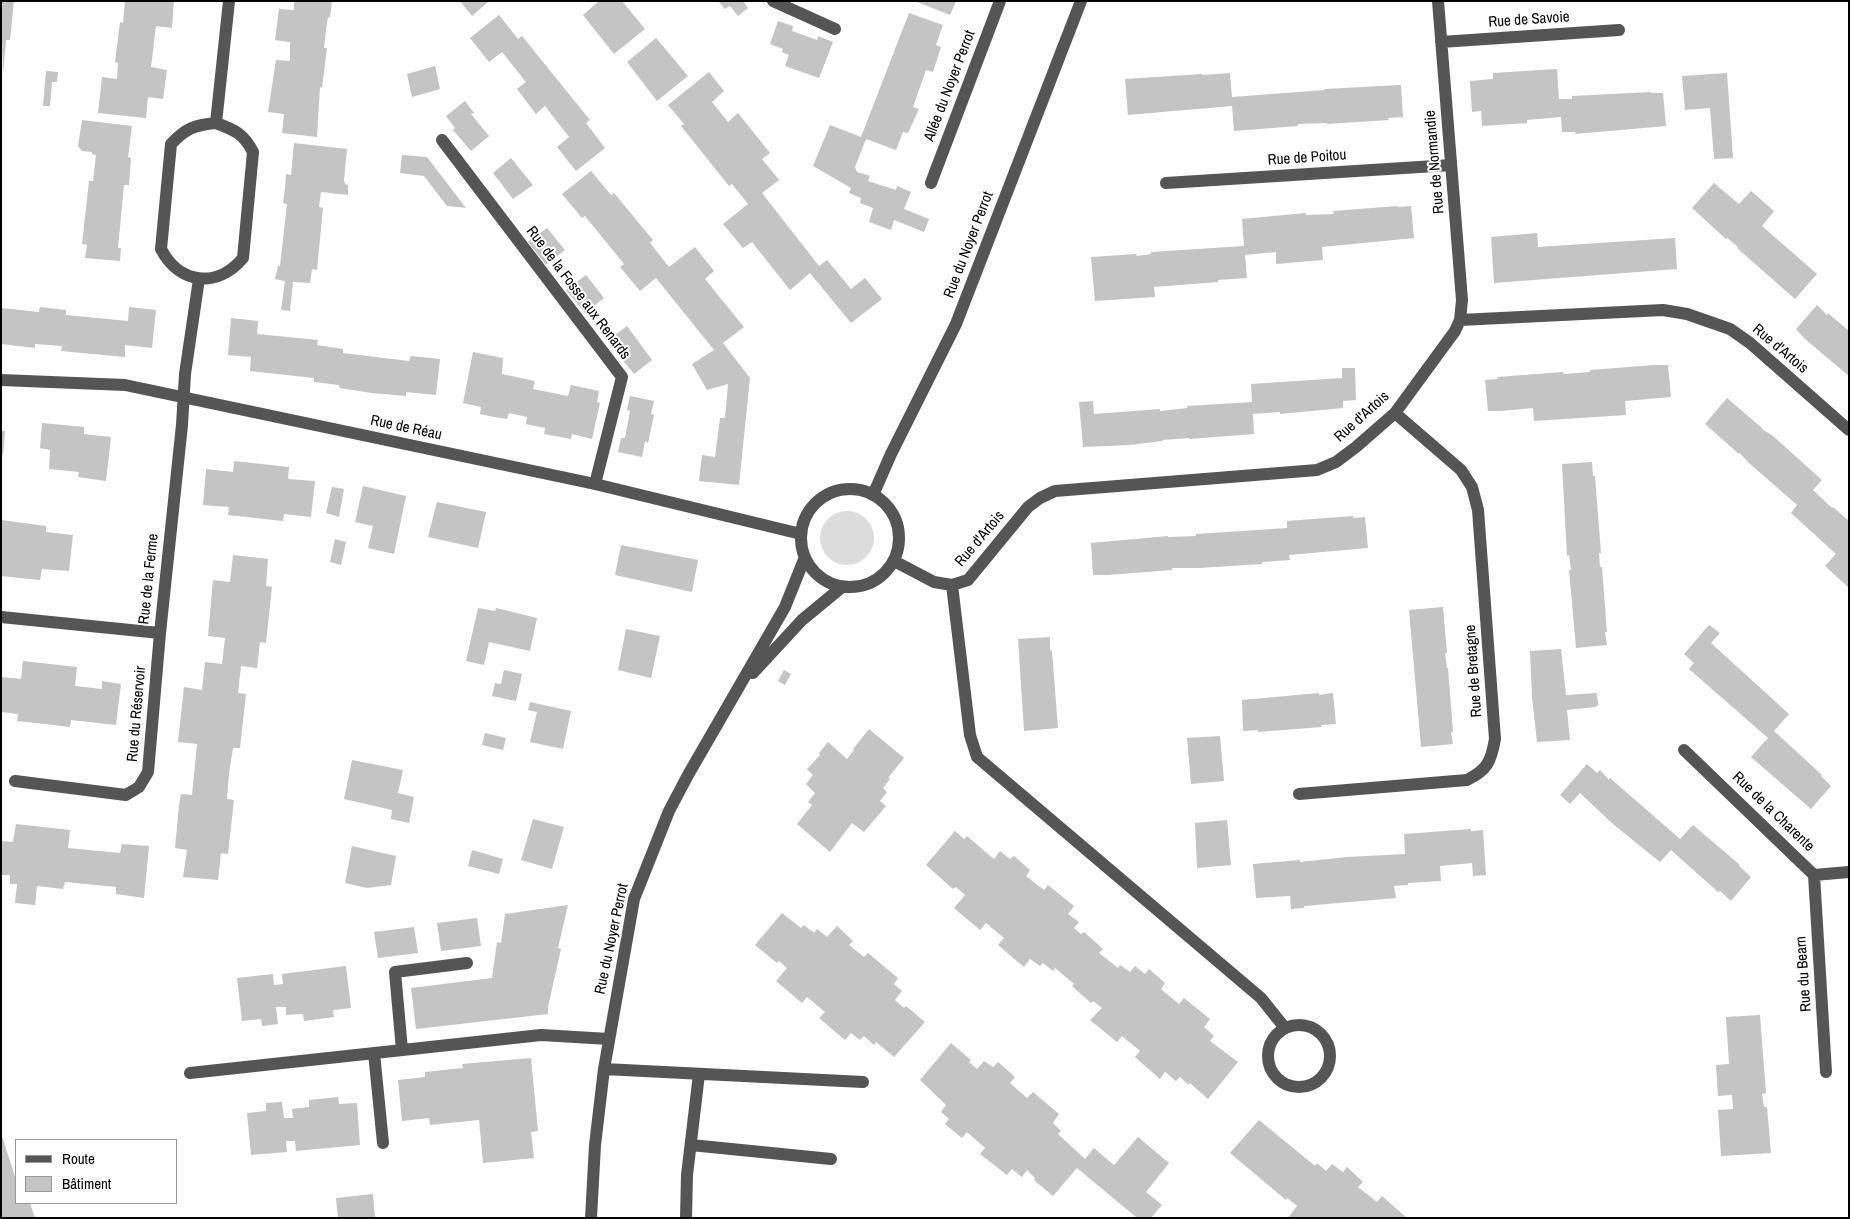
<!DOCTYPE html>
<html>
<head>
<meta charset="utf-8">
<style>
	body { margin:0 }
	#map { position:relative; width:1850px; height:1219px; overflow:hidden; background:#fff; font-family:"Archivo Narrow",sans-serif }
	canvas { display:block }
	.frame { position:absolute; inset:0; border:2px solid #000; pointer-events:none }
	.legend { position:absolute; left:15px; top:1139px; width:162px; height:65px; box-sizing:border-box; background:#fff; border:1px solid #999; margin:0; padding:6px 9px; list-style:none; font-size:15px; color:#000 }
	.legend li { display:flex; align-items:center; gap:10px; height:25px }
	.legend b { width:25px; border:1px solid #999 }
</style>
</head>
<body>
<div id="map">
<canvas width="1850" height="1219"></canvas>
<div class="frame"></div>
<ul class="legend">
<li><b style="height:6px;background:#555"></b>Route</li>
<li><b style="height:14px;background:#c4c4c4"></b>Bâtiment</li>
</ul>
</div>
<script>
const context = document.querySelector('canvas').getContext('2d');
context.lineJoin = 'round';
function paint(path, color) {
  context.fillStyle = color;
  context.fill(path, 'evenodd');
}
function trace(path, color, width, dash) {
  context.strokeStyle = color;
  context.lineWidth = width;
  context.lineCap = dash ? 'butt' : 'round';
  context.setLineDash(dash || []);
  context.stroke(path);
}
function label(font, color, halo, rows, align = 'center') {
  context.font = font + ' "Archivo Narrow",sans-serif';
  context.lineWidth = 4;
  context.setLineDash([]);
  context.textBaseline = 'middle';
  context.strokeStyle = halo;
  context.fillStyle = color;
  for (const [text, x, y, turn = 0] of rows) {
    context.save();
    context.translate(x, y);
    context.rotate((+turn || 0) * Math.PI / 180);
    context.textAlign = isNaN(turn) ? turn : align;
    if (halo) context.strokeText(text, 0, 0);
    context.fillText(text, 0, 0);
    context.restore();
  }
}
const green = new Path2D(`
	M820 538a27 27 0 1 1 54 0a27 27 0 1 1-54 0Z`);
const building = new Path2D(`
	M1 1H14L10 40H6L3 75Z
	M125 1H174L172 28 156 26 151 67 167 70 163 99 148 97 146 118 98 113 102 77 117 79 118 63 115 62 120 22 123 23Z
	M294 1H332L330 18 328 17 326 29 324 48H327L322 88 320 87 317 137 282 133 284 114 268 112 276 60 290 61V42L275 40 279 9 294 10Z
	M460 1H489L472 16Z
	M599 1H622L645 29 614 54 583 15Z
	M718 1H743L748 8 738 16 730 6 725 9Z
	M915 1H956L950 15Z
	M909 13 943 25 936 45 941 47 933 72 926 70 913 107 919 109 908 133 903 132 896 150 866 139 855 167 857 172 870 176 868 181 896 190 897 186 911 192 904 209 929 219 924 232 894 220 891 230 869 222 873 208 860 203 861 198 849 193 851 188 813 166 830 125 861 137Z
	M499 15 518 39 522 36 590 120 586 123 605 148 576 171 557 147 569 137 545 106 536 114 517 89 526 82 502 52 489 62 470 38Z
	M778 21 793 26 792 31 817 40 818 36 833 42 819 78 785 66 789 55 782 52 783 49 770 44Z
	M656 38 688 76 657 101 627 62Z
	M435 66 440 89 412 97 407 74Z
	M1557 69 1559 99H1572V96L1651 92V93H1663L1666 126 1575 134 1576 132H1562L1561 117 1527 120V123L1482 126 1481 111 1472 112 1470 81 1493 79V73Z
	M46 71 58 72 57 82H52L50 106H43Z
	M709 72 724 91 712 102 728 122 738 113 770 153 762 159 779 180 762 193 819 266 827 260 851 289 865 278 882 299 851 323 810 273 790 290 752 242 743 248 723 224 748 204 732 184 729 186 681 126 684 124 668 105Z
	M1230 73 1232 97 1325 90 1324 89 1401 85 1403 117 1388 118 1389 120 1327 124V123L1298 124V126L1234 131 1232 106 1128 115 1125 79 1202 74V75Z
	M1727 73 1733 158 1714 159 1710 108 1685 110 1682 76Z
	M465 101 474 113 471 114 489 136 471 151 453 130 455 128 446 116Z
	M82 120 132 126 128 157 131 158 129 185H124L118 248H121L120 261 85 258 87 245 82 244 89 181H93L96 155 92 154V152L82 151 78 146Z
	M294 143 347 149 344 180 345 184 348 185V195L321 192 319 207 323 208 317 270 312 269 310 283 293 282 290 311 281 310 285 281 275 279 278 266H280L287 204 283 203 285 188 286 174 291 175Z
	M402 155 427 157 466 208 447 206 424 176 400 173Z
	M511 158 533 185 513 199 493 173Z
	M591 171 611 195 614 193 653 240 650 243 669 267 695 247 714 271 705 279 744 327 723 343 750 378 739 485 699 481 702 455 715 457 720 418H725L728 384 707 390 692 364 714 350 656 278 640 291 620 267 624 264 585 216 582 218 562 194Z
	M1714 183 1739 204 1751 191 1774 211 1762 226 1817 274 1795 299 1737 248 1738 247 1727 238 1726 239 1692 208Z
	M1398 206V207L1411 206 1414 238 1322 247 1323 260 1276 264V252L1245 255 1247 278 1218 280V282L1154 287 1155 297 1095 301 1091 257 1136 254 1137 256 1151 254V252L1244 246 1242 219 1306 213V215L1334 214 1333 211Z
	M547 228 565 250 546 265 528 242Z
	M1537 233 1538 247 1675 238 1677 269 1494 283 1491 237Z
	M586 275 604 298 585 313 566 290Z
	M1817 305 1827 315 1828 313 1849 331V376L1805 339 1796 329Z
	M40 307 66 310V315L128 321 129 307 156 310 152 348 125 345V357L61 351 62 346 49 345 35 344V348L1 344V308L39 312Z
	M231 318 258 321 257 334 318 340 317 345 343 349V353L409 361 411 356 440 359 436 395 406 392V396L372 393 340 388 339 385 314 382V378L250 371 251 357 228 355Z
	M627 326 652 360 634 374 607 341Z
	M473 352 503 358 502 374 535 381 533 389 568 396 571 385 599 391 597 402 600 403 592 439 572 434 571 439 544 434 545 428 526 424 527 417 509 413 507 419 494 417 480 414 481 407 463 403Z
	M1654 365H1668L1671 397 1625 401 1626 415 1534 421 1533 408 1501 411H1488L1485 380 1498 379 1497 377 1563 372 1564 374 1590 372V370Z
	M1342 368H1355L1356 400 1343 401V408L1280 414V412L1253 414 1254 434 1189 439V438L1163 440 1162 441 1130 445 1083 447 1079 402 1093 401 1094 414 1160 409V411L1187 408V406L1252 402 1251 384 1342 378Z
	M630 396 654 401 651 414 654 415 648 443 645 441 642 457 618 452 621 438H625L630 411 627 410Z
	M1727 398 1762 428V429L1773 436 1822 480 1813 490 1832 508 1833 507 1849 521 1848 587 1825 566 1836 554 1791 513 1797 505 1749 463 1740 453 1739 454 1705 424Z
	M42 423 84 427V434L111 437 106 481 78 477 79 472 49 469 50 450 40 448Z
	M1 431H5L3 455H1Z
	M234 461 289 467 288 479 315 481 311 517 284 514 283 521 228 515 229 507 203 505 206 469 233 472Z
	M1592 462 1593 476H1595L1601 553H1599L1600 567H1602L1607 632H1605L1607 645 1576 648 1569 570H1571L1569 555 1567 556 1562 464Z
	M363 486 406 496 394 554 368 548 373 526 355 522Z
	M332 487 344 489 339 517 326 513Z
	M437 502 486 512 478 548 428 537Z
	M1353 516V518L1365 517 1368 548 1289 555 1290 560 1262 562V564L1200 568H1172V570L1108 575H1093L1091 543 1168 536V537L1196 536V534L1287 528V521Z
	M1 520 46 526V532L73 535 69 571 42 569 40 580 1 576Z
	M335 539 346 542 341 565 330 562Z
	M621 545 698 560 692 592 615 575Z
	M233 555 268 559 266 586 272 587 266 643 260 642 257 668 241 666 238 693 246 694 240 748H233L229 773 227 799 234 800 228 854 221 853 218 880 183 877 187 850 175 848 179 805 181 794 192 795 197 744 178 742 184 687 202 690 205 662 222 664 225 638 208 636 213 580 230 582Z
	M1443 607 1447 653H1445L1447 668H1448L1453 732H1451L1453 744 1421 747 1409 610Z
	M478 608 495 611 496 608 537 618 530 651 489 642 484 665 466 661Z
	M1709 625 1720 633 1711 643 1789 714 1774 731 1822 775 1821 776 1831 786 1811 809 1751 757 1768 738 1689 669 1694 663 1684 654Z
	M626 629 660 636 651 678 618 670Z
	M1050 637V650L1052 651 1058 728 1024 731 1018 639Z
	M1561 649 1566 695 1597 693 1598 705 1595 707 1567 710 1570 740 1537 742 1532 697 1530 651Z
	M23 661 77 667 75 686 102 689V681L121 684 116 725 71 720 70 727 45 724 17 721 18 714 1 712V677L21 679Z
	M504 670 522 674 516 701 492 696 495 683 501 684Z
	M784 670 791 674 785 685 778 681Z
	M1319 693V695L1333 693 1336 724 1321 725 1322 727 1258 732V730L1243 731 1242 700Z
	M530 702 571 711 563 749 530 742 537 712 528 710Z
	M869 729 904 758 888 778 890 779 883 788 887 792 880 801 886 806 864 832 852 823 830 852 797 824 812 805 808 802 815 793 806 784 813 775 807 769 820 755 819 753 828 742 847 759 854 750 853 749Z
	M485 733 506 738 503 750 482 745Z
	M1220 736 1224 781 1191 784 1187 738Z
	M352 760 403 770 398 793 414 797 409 823 391 819 392 810 344 799Z
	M1587 764 1597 773 1600 770 1609 780 1610 778 1680 839 1693 825 1740 865 1739 866 1751 877 1731 901 1720 891 1718 892 1671 850 1660 862 1614 825 1580 793 1570 804 1560 795Z
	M533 819 564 827 552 869 521 860Z
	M1227 820 1231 865 1197 868 1195 823Z
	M16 824 70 830 68 848 120 853 122 844 149 846 144 898 116 894V887L65 882 63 889 37 886 35 905 15 903 17 884H10V875H1V841L13 842Z
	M1471 829V831L1483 830 1486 875 1473 876 1472 863 1440 866 1441 881 1408 883V885L1394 886 1396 898 1304 906V908L1291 909 1290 896 1256 898 1253 864 1300 860V862L1347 857 1405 854 1404 834Z
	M955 831 964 839 967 836 994 859 1000 851 1010 859 1014 856 1030 870 1026 876 1044 890 1048 885 1074 906 1068 914 1079 922 1074 928 1081 934 1084 932 1103 949 1099 953 1118 968 1120 965 1130 972 1135 966 1145 974 1149 969 1165 983 1161 989 1179 1004 1184 998 1210 1019 1204 1027 1214 1036 1210 1041 1238 1062 1208 1099 1190 1083 1189 1085 1180 1077 1176 1081 1165 1072 1160 1079 1135 1057 1140 1051 1122 1036 1117 1042 1090 1020 1102 1008 1093 1001 1091 1003 1072 986 1074 984 1055 968 1053 971 1043 963 1040 966 1030 959 1024 967 998 945 1004 938 986 923 980 930 954 908 965 895 956 887 953 889 926 865Z
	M352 846 396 856 391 885 367 888 345 883Z
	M472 850 503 859 499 874 468 866Z
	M568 905 558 948 561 949 548 1007V1014L416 1029 411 988 492 978 497 942 501 943 505 914Z
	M782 913 801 928 804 925 814 933 817 929 827 937 837 926 853 941 849 945 864 957 868 953 898 978 894 984 902 991 895 1000 904 1008 906 1006 925 1022 894 1057 876 1042 874 1045 864 1036 860 1040 851 1033 845 1040 819 1018 825 1012 807 997 802 1003 776 981 787 968 779 961 777 963 755 945Z
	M477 918 481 946 441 951 437 923Z
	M414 927 418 953 378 958 374 932Z
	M346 966 351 1008 333 1010 334 1017 304 1021 303 1014 286 1015V1007H276L278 1024 262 1026 261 1019 242 1021 237 978 273 974 274 985 283 984 282 974Z
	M1760 1015 1766 1093 1762 1094 1764 1107H1767L1771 1153 1721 1156 1718 1110 1733 1109 1732 1095 1718 1096 1716 1065 1729 1064 1726 1017Z
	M951 1043 971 1060 969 1062 977 1069 984 1061 993 1067 998 1062 1015 1077 1010 1083 1027 1098 1033 1092 1059 1114 1053 1123 1061 1131 1058 1134 1085 1159 1094 1148 1114 1165 1138 1137 1169 1163 1146 1192 1162 1205 1151 1218H1137L1077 1168 1053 1196 1034 1180 1035 1178 1027 1170 1022 1177 1012 1169 1007 1175 980 1154 985 1148 967 1132 962 1138 945 1124 949 1119 941 1112 946 1105 920 1080Z
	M531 1058 538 1131 531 1132 534 1158 483 1163 479 1120 430 1125 429 1118 402 1121 398 1080 425 1077V1072L463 1068 462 1064Z
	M338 1097 339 1104 357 1103 360 1145 296 1151 295 1141H286L287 1152 251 1155 247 1113 266 1111V1103L282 1102 284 1118H293L292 1109 309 1107V1100Z
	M1259 1120 1315 1166 1317 1163 1326 1171 1332 1164 1343 1172 1347 1167 1363 1182 1358 1187 1377 1202 1382 1196 1407 1218H1288L1297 1206 1287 1198 1286 1200 1230 1153Z
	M2 1136 16 1180V1203H30L35 1218H1Z
	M373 1194 375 1218H338L336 1198Z`);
const minor = new Path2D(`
	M773 1 835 29
	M1438 1 1462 300 1460 320
	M1441 42 1619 30
	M216 123C235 130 244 134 253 152L243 258C217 289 179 284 161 249L171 144C186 128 195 125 216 123Z
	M216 123 229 1
	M442 140 622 377 595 484
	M931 183 1000 1
	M1166 183 1451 165
	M1 380 125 385 595 484 801 534
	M801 538a49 49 0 1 1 98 0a49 49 0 1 1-98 0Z
	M873 495 891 454 956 324 1081 1
	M894 561 934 582 952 585 968 580 1028 507 1040 498 1055 491 1317 470 1336 462 1356 447 1395 413 1455 331 1460 320 1663 310 1687 314 1730 329 1750 343 1849 430
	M952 585 970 735 977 757 1261 998 1285 1028
	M1 617 160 633 182 425 185 374 199 279
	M753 673 802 620 842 587
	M1684 750 1814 875 1849 872
	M15 781 126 795 139 787 148 772 160 633
	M1299 794 1467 780C1487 770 1491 762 1495 739L1478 510 1472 487 1461 470 1395 413
	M1814 875 1826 1072
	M1268 1056a31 31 0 1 1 62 0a31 31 0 1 1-62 0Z
	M402 1050 395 972 467 963
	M374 1053 383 1143
	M604 1069 863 1082
	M190 1073 541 1035 609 1039
	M691 1145 831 1159
	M591 1218 595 1145 604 1069 634 899 669 811 688 775 785 607 805 557
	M686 1218 687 1175 699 1074`);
const streetNames = [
	["Rue de Savoie",1529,20,-4],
	["Allée du Noyer Perrot",950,86,-69],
	["Rue de Poitou",1307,158,-4],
	["Rue de Normandie",1435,162,-95],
	["Rue du Noyer Perrot",969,245,-69],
	["Rue de la Fosse aux Renards",578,293,53],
	["Rue d'Artois",1780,349,40],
	["Rue d'Artois",1362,417,-42],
	["Rue de Réau",406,428,12],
	["Rue d'Artois",980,539,-50],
	["Rue de la Ferme",149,579,-84],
	["Rue de Bretagne",1474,671,-94],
	["Rue du Réservoir",137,714,-85],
	["Rue de la Charente",1773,812,44],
	["Rue du Noyer Perrot",612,939,-78],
	["Rue du Bearn",1804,974,-94]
];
paint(green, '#dcdcdc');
paint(building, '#c4c4c4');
trace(minor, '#555', 12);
label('15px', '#000', '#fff', streetNames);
</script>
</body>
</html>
